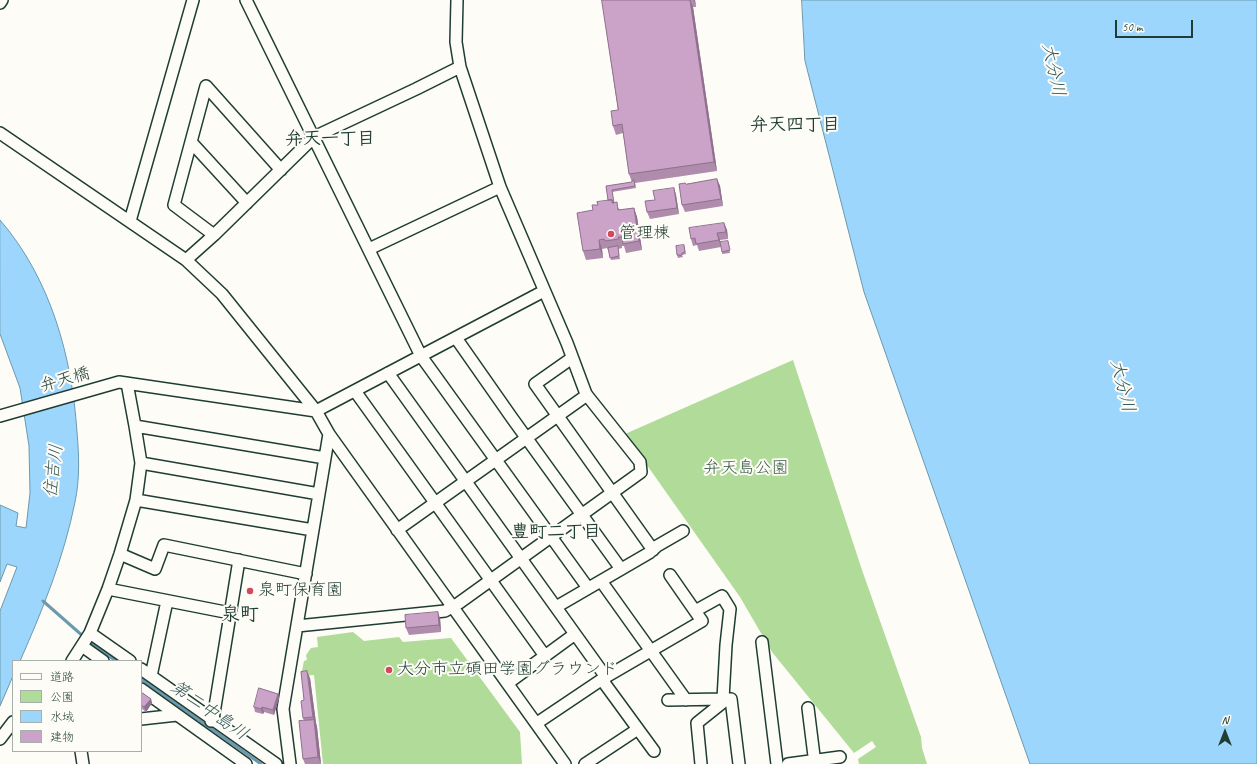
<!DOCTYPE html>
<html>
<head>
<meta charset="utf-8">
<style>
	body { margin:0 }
	#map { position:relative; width:1257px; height:764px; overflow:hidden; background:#fdfcf7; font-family:Caveat,"Klee One",sans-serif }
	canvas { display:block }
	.legend { position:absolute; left:12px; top:660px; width:130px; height:92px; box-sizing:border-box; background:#fdfcf7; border:1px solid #a4b0a9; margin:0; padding:5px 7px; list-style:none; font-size:12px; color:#1f3d34 }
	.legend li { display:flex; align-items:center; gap:8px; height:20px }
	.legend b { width:20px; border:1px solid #a4b0a9 }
	.north { position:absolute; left:1205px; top:712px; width:40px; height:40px; -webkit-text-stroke:3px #fdfcf7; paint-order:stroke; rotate:0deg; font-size:11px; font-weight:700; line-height:16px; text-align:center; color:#1f3d34 }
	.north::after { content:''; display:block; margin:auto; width:14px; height:18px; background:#1f3d34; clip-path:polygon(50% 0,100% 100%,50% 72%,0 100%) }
	.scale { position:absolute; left:1115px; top:20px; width:78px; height:18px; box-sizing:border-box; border:2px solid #1f3d34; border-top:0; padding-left:5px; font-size:12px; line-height:14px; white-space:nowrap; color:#1f3d34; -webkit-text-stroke:3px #fdfcf7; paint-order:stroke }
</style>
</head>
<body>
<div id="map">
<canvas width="1257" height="764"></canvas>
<ul class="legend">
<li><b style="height:5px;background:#fdfcf7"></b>道路</li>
<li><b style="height:11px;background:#b0db98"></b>公園</li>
<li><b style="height:11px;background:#9dd6fd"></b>水域</li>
<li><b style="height:11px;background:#cba2c8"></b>建物</li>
</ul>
<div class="north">N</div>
<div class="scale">50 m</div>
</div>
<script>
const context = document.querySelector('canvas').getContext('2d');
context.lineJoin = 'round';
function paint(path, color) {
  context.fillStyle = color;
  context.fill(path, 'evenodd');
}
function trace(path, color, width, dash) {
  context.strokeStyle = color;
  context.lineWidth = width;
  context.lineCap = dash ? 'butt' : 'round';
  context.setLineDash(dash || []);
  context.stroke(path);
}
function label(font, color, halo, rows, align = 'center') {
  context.font = font + ' Caveat,"Klee One",sans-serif';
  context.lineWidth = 4;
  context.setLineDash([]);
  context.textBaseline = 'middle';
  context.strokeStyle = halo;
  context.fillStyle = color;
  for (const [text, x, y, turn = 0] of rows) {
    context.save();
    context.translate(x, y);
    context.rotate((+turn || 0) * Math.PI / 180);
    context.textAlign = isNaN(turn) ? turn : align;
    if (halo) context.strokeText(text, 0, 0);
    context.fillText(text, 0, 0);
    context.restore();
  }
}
const green = new Path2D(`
	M793 360 862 570 921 737 922 748 927 764H859L858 759 876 747 872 741 854 753 772 652 740 597 625 434Z
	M353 632 364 641 399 637 403 642 451 638 520 732 522 764H323L314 675 301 676 304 661 307 660 306 655 311 648 318 647 317 637Z`);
const water = new Path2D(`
	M802 0H1257V764H1030L864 292 805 61Z
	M0 220C51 279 72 357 77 432 79 455 80 479 75 502 64 557 43 609 20 661H13V676L0 706V611L17 567 7 564 0 582V505L18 513 16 526 26 528 30 493 29 446 20 388 0 334Z`);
const stream = new Path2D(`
	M43 601 84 637
	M88 641 116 661
	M141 679 261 764`);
const minor = new Path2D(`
	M246 0 421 356 588 588
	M0 3 2 0
	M0 133 186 260 222 294 316 411 329 434 344 455 565 764
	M191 142 247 203
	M130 221 193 0
	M214 235 174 205 206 86 281 170
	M369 249 500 187
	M186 260 214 235 314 137 416 89 460 67
	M456 338 512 418 621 569
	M572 358 535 384 653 550
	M388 373 603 673 605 684 654 751
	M355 391 545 656
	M0 416 119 382 316 411 544 291
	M135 426 325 458
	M141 463 319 494
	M136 500 313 530
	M397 530 587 395
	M120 554 155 569 164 545 306 574
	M670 575 695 611
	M601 581 686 700
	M108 589 230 613
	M556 607 649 553 657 546 683 531
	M297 626 445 611 459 603 641 472 640 462 586 394 567 343 500 187 460 67 456 42 457 0
	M90 633 130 661
	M762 642 777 764
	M82 646 103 661
	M72 661 90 633 108 589 120 554 136 500 141 463 135 426 127 383
	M141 669 276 764
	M151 676 167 601
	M508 683 575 634
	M141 689 246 764
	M668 700 723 699 722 703 697 723 701 764
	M808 708 815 764
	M141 719 177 715
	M211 721 213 719 239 560
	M537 723 604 678 702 621 695 611 722 596 730 609 726 645 723 699H731L739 764
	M0 739 13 722
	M81 751 83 764
	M290 764 283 709 329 434
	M585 764 638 729
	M788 764 840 757`);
const wall = new Path2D(`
	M602 0H695L696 7H693L717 171 635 183 636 188 612 192 614 203 620 210 634 208 637 217 642 250 626 253 624 246H622V248L618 249 620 259 611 260 609 250H608L607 248 602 249 603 258 586 260 583 251 593 210 598 205 608 200 606 186 632 182 629 174 623 133 616 135 613 126 618 110Z
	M717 179 720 186 723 206 685 212 682 205 686 184Z
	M674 188 676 195 679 214 650 219 647 212 655 200Z
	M724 223 727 230 728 239 720 240 721 247 699 251 697 245 693 246 691 239Z
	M728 241 730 253 722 254V252Z
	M684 245 686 254 682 255 683 257 678 258 677 255Z
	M440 618 441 632 409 635 406 628Z
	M310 678 316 723 317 727 321 764H305L303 759 304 721 303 718 304 700Z
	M141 692 151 699 152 703 146 712 141 708Z
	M278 694 279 698 274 715 264 712 263 714 255 712 254 707Z`);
const shadedWall = new Path2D(`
	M690 0 693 7 717 171 714 162Z
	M694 0H695L696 7Z
	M717 179 720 186 723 206 721 199Z
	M674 188 676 195 679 214 677 208Z
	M634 208 637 217 642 250 639 241Z
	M724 223 727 230 728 239 726 232Z
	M717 233 720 240 721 247Z
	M599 240 602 249 603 258 600 249Z
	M438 612 440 618 441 632 439 625Z
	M307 671 310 678 316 723 317 727 321 764 318 757 314 720 313 717Z
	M278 694 279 698 274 715 273 710Z
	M151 699 152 703 146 712 144 707Z
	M262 707 264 712 263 714 261 709Z`);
const building = new Path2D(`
	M602 0H690L714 162 629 174 622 124 613 126 611 111 618 110Z
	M717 179 721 199 682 205 679 184 685 183 686 184Z
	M634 180 635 186 612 190 614 203H613L612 200H608L606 186 632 182V181Z
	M674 188 677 208 647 212 645 201 655 200 653 191Z
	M612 200V203L617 202 618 210 634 208 639 241 623 244 622 237H618L619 239 605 241 604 239 599 240 600 249 583 251 577 213 593 210 592 205H598L597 202Z
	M724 223 726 232 717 233 719 240 696 244 695 238 691 239 689 228Z
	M728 241 730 250 722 252 720 242Z
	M684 245 685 252 682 253V255H677L676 246Z
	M618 246 619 256 610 258 608 248Z
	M438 612 439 625 406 628 405 615Z
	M307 671 313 717 303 718 301 701 304 700 301 672Z
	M259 688 278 694 273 710 262 707 261 709 254 707Z
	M141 692 151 699 144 707 141 705Z
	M314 720 318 757 303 759 299 721Z`);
const markers = [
	[611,234,4,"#d1495b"],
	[250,591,4,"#d1495b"],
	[389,670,4,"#d1495b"]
];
const poiNames = [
	["管理棟",619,234],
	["泉町保育園",258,591],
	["大分市立碩田学園グラウンド",397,670]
];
const streetNames = [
	["弁天橋",65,380,-16]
];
const parkNames = [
	["弁天島公園",746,469]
];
const waterNames = [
	["大分川",1053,70,78],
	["大分川",1122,386,76],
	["住吉川",54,471,-83],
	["第二中島川",209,711,35]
];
const neighbourhoodNames = [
	["弁天四丁目",795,125],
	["弁天一丁目",330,139],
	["豊町二丁目",556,532]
];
const quarterNames = [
	["泉町",240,615]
];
paint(green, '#b0db98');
paint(water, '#9dd6fd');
trace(water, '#6b99ad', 1);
trace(stream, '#6b99ad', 3);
trace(minor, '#1f3d34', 14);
trace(minor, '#fdfcf7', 11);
paint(wall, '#af8bac');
paint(shadedWall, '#8e718c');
paint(building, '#cba2c8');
trace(building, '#8e718c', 1);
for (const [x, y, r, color] of markers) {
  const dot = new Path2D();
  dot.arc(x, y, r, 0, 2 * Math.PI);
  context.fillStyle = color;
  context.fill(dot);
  trace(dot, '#fdfcf7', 1.5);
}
label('17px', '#1f3d34', '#fdfcf7', poiNames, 'left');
label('17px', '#1f3d34', '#fdfcf7', streetNames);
label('17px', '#3c5d48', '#fdfcf7', parkNames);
label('italic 18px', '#385c5c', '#fdfcf7', waterNames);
label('bold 18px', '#1f3d34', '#fdfcf7', neighbourhoodNames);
label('bold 19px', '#1f3d34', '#fdfcf7', quarterNames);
</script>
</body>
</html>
